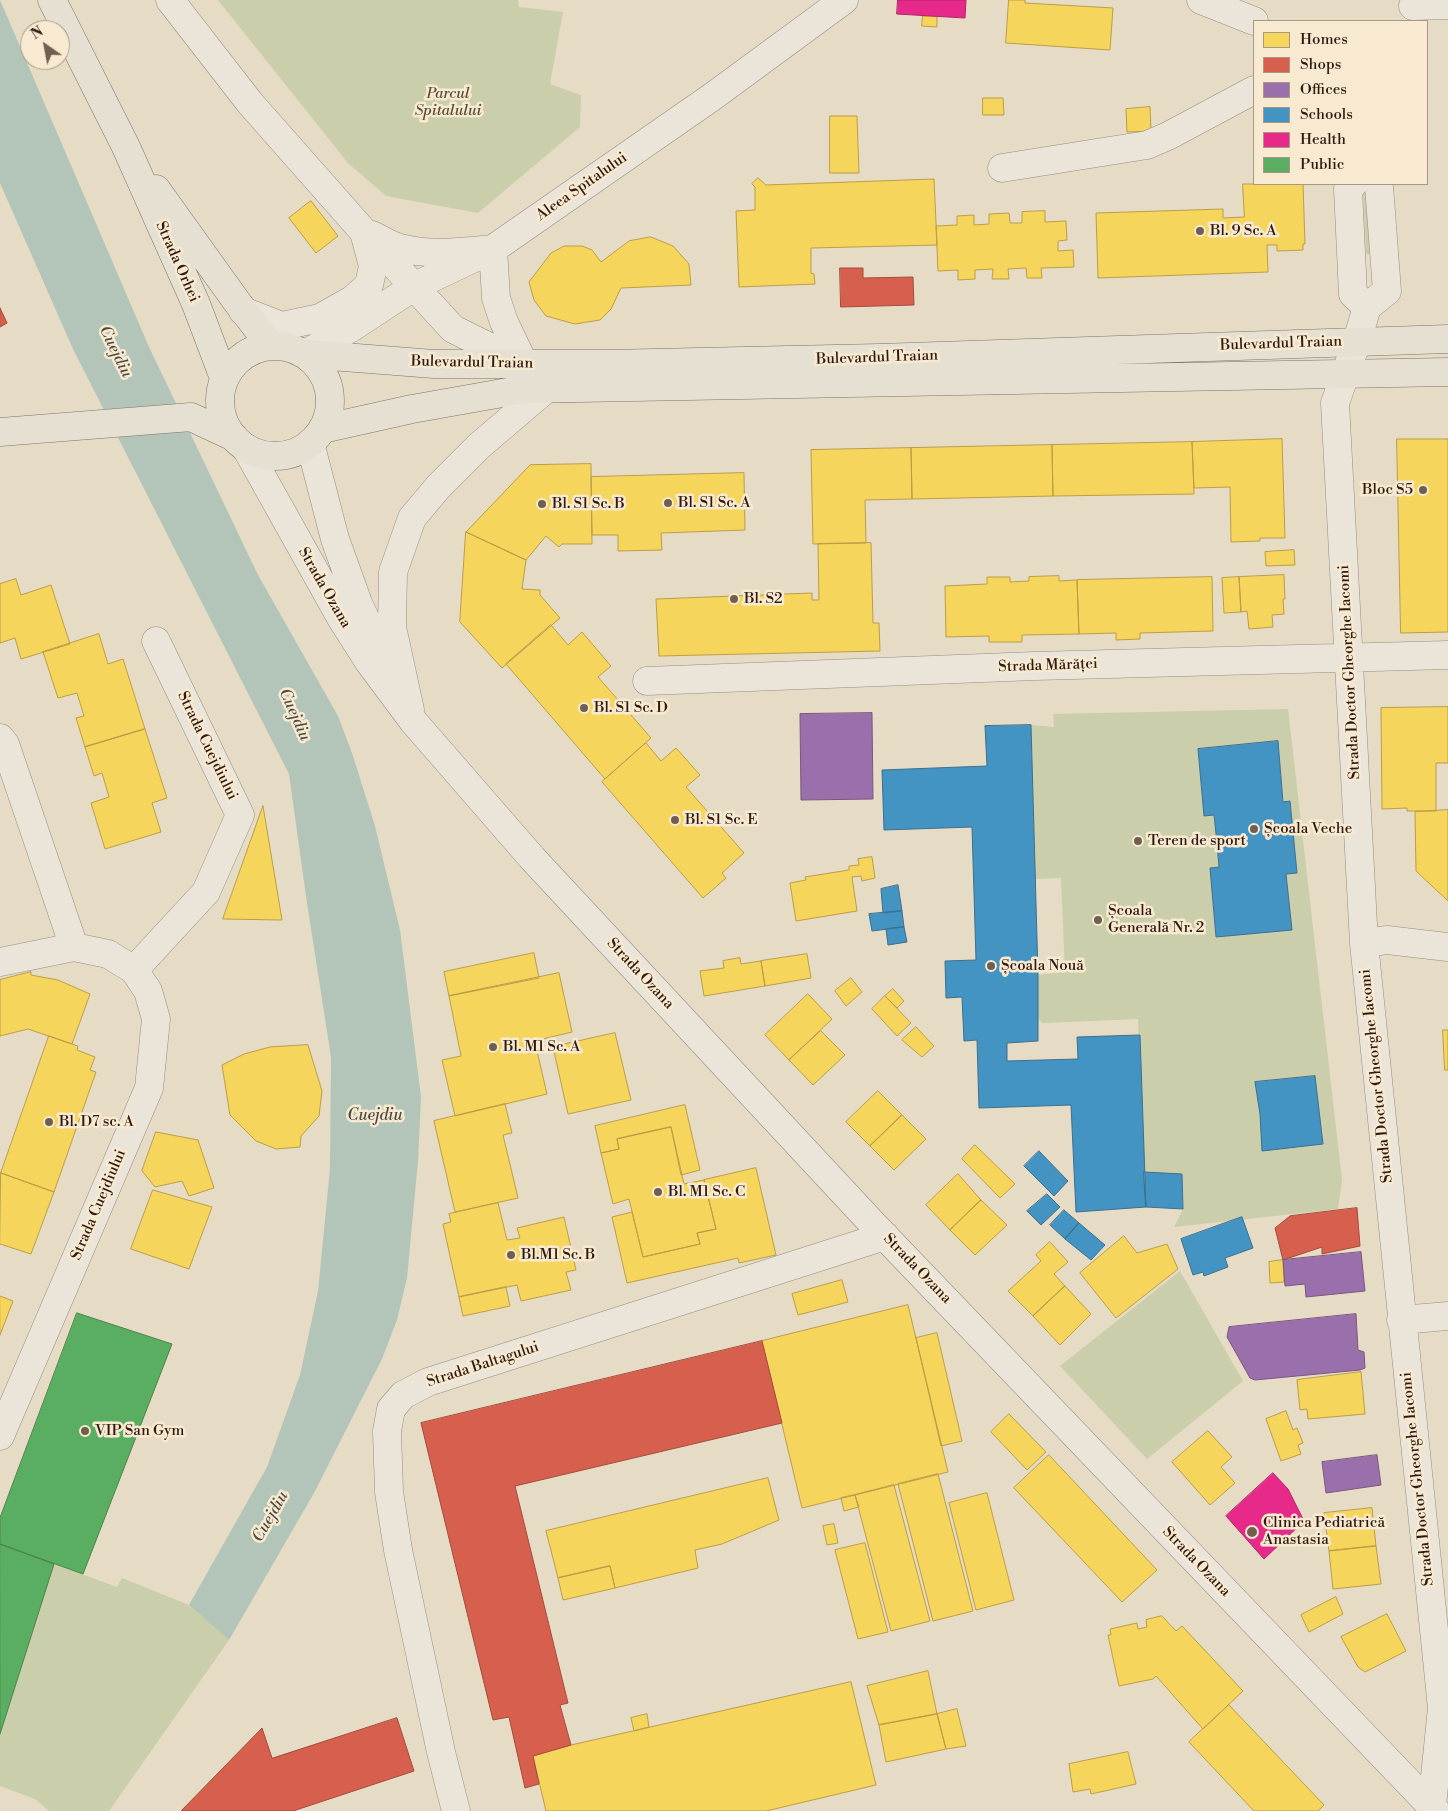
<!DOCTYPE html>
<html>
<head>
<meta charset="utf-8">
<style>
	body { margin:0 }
	#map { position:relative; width:1448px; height:1811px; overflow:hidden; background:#e6dbc5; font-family:"Libre Bodoni",serif }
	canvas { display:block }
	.legend { position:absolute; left:1253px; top:20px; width:175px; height:165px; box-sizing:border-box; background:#f7ead1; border:1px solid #a79784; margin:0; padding:6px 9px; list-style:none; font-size:15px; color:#301a11 }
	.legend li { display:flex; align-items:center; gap:10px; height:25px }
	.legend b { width:25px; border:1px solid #a79784 }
	.north { position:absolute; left:20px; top:20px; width:50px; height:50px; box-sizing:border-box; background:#f7ead1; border:1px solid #a79784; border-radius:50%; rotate:327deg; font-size:14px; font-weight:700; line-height:20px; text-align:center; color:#301a11 }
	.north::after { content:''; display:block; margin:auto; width:18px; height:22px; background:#705e50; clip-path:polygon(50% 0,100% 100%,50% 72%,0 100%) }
</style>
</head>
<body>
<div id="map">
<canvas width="1448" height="1811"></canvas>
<ul class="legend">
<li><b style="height:14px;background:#f6d55c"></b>Homes</li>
<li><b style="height:14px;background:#d6604d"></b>Shops</li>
<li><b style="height:14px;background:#9970ab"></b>Offices</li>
<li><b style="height:14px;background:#4393c3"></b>Schools</li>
<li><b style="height:14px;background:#e7298a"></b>Health</li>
<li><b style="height:14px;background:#5aae61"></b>Public</li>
</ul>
<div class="north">N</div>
</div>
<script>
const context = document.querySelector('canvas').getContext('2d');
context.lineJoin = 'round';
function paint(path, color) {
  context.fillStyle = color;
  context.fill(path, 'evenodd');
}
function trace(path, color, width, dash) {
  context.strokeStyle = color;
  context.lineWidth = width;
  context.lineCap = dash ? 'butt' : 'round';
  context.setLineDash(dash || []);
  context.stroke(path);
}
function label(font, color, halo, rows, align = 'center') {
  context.font = font + ' "Libre Bodoni",serif';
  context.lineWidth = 5;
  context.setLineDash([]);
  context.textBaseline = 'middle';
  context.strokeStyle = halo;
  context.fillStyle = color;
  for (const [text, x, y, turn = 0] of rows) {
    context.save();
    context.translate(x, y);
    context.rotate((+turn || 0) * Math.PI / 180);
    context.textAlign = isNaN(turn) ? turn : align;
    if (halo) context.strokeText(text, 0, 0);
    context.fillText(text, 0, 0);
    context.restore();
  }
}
const green = new Path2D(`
	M218 0H518L519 7 563 12 550 84 581 95 580 127 478 213 386 196 348 163Z
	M1366 188 1372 254H1366L1363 190Z
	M1288 709 1342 1180 1338 1209 1174 1227 1183 1209 1182 1179 1144 1172 1138 1019 1043 1023 1038 1019 1037 975 1065 972 1061 878 1034 879 1031 725 1054 727 1053 714ZM1278 742 1283 802H1290L1297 873 1286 874 1291 930 1216 937 1210 868 1219 867 1214 815H1204L1198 749Z
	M1180 1271 1243 1381 1147 1459 1060 1366Z
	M54 1564 117 1587 122 1578 189 1605 229 1640 109 1811H49L35 1799 0 1786V1734Z`);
const water = new Path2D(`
	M0 0 149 347 258 575 338 716 352 753 375 826 400 930 421 1097 418 1161 407 1278 397 1320 382 1359 314 1493 229 1640 189 1605 267 1467 300 1375 318 1291 330 1169 331 1057 307 903 289 774 73 349 0 183Z`);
const homes = new Path2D(`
	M1009 0H1025V3L1113 8 1110 50 1006 43Z
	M923 16H937V27L922 26Z
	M983 98H1003L1004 115H983Z
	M1150 107 1151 131 1127 132 1126 109Z
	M830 116H857L859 173H830Z
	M758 178 766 185 934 179 937 245 811 248V273L814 274 815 284 739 287 736 211 755 210V187L752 184Z
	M1243 184H1303L1305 244H1303V250L1277 251V245H1267L1268 272 1098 278 1096 213 1223 209V218L1244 217Z
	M311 201 338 236 316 253 289 218Z
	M1045 211V222L1066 221 1067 240 1058 241V251L1073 250 1074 267 1041 268 1042 278H1027L1026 268 1008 269 1009 279H992L993 269 975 270V279L958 280V270L938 271 936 226 957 225V216L974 215V225L989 224V214L1009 213 1010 223H1022V212Z
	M651 237 673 246 689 264 691 285 621 288 611 309 600 320 575 324 546 316 534 300 529 282 551 253 564 246H582L592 250 601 262 629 241Z
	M1282 439 1285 538H1260V541L1231 542 1230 487 1194 488 1192 442Z
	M1397 439H1448V632L1401 633Z
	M1192 442 1194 494 1053 496 1052 445Z
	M1052 445 1053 496 912 499 911 448Z
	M911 448 912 499 865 500 866 543 813 544 811 450Z
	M591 464 592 544H562L559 547 546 536 526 560 466 532 530 465Z
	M744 473 745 530 661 533 662 550 618 551V535H592L591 477Z
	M466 532 526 560 522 589 540 590V595L560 618 502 668 460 622Z
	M871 543 873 623H879L880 651 659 656 656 599 812 593V600H819L818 544Z
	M1294 550 1295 565 1266 566 1265 552Z
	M1284 575 1285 599H1283L1284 614 1272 615 1273 627 1249 629 1247 611 1241 612 1239 577Z
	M1059 576V581L1077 580 1079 634 1022 635V642H989V636L946 637 945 586 987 584V577H1010V582L1029 581V577Z
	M1212 577 1213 631 1140 633V639L1116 640V633L1079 634 1077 580Z
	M1239 577 1241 612 1224 613 1222 578Z
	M16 579 21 595 51 585 70 644 21 659 15 638 0 643V584Z
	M551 625 568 645 582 632 611 666 598 677 651 738 605 779 506 664Z
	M99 634 108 664 123 659 145 729 85 747 76 718 84 716 77 693 58 698 43 652Z
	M1448 707V763H1436V811H1407V808L1382 809 1381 708Z
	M145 729 167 798 152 803 161 832 105 849 91 803 109 797 102 773 94 776 85 747Z
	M646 743 661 761 676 748 700 775 686 787 744 853 722 873 726 878 703 898 602 782Z
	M263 806 282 920 223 919Z
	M1448 810V901L1416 871 1415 812Z
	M872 857 875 878 862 881 861 876 852 877 857 911 796 921 790 883 806 880 805 877 849 870V866L859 865 858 859Z
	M534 953 539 978 449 996 444 972Z
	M807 954 811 978 765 986 761 961Z
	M740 958 741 964 761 961 765 986 704 996 700 971 724 968 723 961Z
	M31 972V975L58 980 90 994 72 1044 28 1029 0 1036V980Z
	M559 973 572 1032 526 1043 528 1054 537 1051 547 1094 455 1116 442 1060 461 1056 449 996Z
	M851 978 862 992 846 1006 835 991Z
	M893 989 904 1001 897 1008 885 996Z
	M808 994 832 1019 789 1060 765 1035Z
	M885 996 911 1023 897 1036 872 1009Z
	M916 1027 934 1046 922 1057 902 1040Z
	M1443 1030H1448V1070H1445Z
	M821 1031 845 1055 813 1085 789 1060Z
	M615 1033 631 1100 568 1114 553 1047Z
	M49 1036 78 1046 77 1050 95 1057 90 1070 96 1072 54 1192 1 1173Z
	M308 1045 322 1091 319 1116 301 1136 300 1147 276 1149 256 1141 230 1115 222 1065 244 1054 270 1047Z
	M878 1091 902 1115 870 1146 846 1122Z
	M505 1104 512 1133 503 1135 518 1198 455 1212 434 1121Z
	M685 1105 700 1170 681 1175 671 1127 617 1139 619 1149 601 1153 595 1126Z
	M902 1115 926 1139 894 1170 870 1146Z
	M671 1127 684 1184 704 1180 716 1229 697 1233 700 1244 643 1257 629 1199 613 1204 601 1153 619 1149 617 1139Z
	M156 1132 198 1140 214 1188 189 1196 182 1181 155 1187 142 1171Z
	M975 1145 1015 1184 1000 1198 962 1159Z
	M756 1168 776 1255 739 1263 738 1258 627 1283 612 1217 632 1212 643 1257 700 1244 697 1233 716 1229 704 1180Z
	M1 1173 54 1192 31 1254 0 1244Z
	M958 1174 981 1200 950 1230 926 1205Z
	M153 1190 212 1207 189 1269 131 1249Z
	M981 1200 1007 1225 975 1255 950 1230Z
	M498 1203 507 1240 520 1238 517 1228 564 1217 576 1270 566 1272 571 1290 521 1301 517 1285 459 1297 443 1224 451 1222 449 1214Z
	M1124 1236 1137 1253 1167 1244 1178 1269 1116 1318 1080 1273Z
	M1050 1242 1068 1262 1054 1274 1065 1286 1033 1316 1008 1291 1041 1261 1036 1255Z
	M1283 1260 1284 1282 1270 1283 1269 1262Z
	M842 1280 848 1302 798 1315 792 1294Z
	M1065 1286 1091 1314 1060 1345 1033 1316Z
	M506 1287 510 1306 463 1316 459 1297Z
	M0 1296 13 1301 0 1335Z
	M908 1305 948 1472 802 1508 762 1341Z
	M937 1333 962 1441 941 1446 916 1338Z
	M1361 1372 1365 1414 1308 1419 1307 1409 1300 1410 1297 1380Z
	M1286 1411 1293 1430 1297 1428 1303 1443 1298 1445 1301 1454 1281 1461 1266 1419Z
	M1009 1414 1046 1452 1027 1470 991 1432Z
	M1208 1431 1232 1457 1221 1467 1235 1483 1210 1505 1172 1462Z
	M1049 1455 1157 1570 1122 1602 1014 1488Z
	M938 1474 973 1611 933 1621 898 1484Z
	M768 1478 779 1520 722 1544 695 1550 698 1568 615 1588 610 1566 558 1578 546 1531Z
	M894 1485 930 1621 891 1631 855 1495Z
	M987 1493 1014 1600 976 1610 949 1503Z
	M855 1495 859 1507 844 1511 841 1498Z
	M1372 1508 1376 1546 1329 1551 1324 1513Z
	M834 1524 838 1543 827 1545 823 1526Z
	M865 1543 888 1632 858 1639 835 1550Z
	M1376 1546 1381 1584 1333 1589 1329 1551Z
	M610 1566 615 1588 563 1600 558 1578Z
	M1336 1597 1343 1614 1309 1632 1301 1615Z
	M1387 1614 1406 1651 1365 1672 1358 1667 1341 1637Z
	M1162 1616 1176 1631 1182 1626 1243 1691 1203 1729 1156 1676 1153 1679 1119 1686 1108 1635H1111L1110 1629 1137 1623 1138 1629 1147 1627 1146 1620Z
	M928 1671 937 1714 879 1725 867 1686Z
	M851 1682 876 1785 766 1811H546L533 1756 571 1745Z
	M1229 1705 1324 1805 1318 1811H1254L1189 1742Z
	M957 1709 966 1746 946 1749 937 1714Z
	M647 1714 649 1727 634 1731 631 1718Z
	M937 1714 946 1749 886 1762 879 1725Z
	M1128 1752 1136 1784 1091 1794 1090 1789 1073 1792 1069 1764Z`);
const shops = new Path2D(`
	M840 268H863V278L913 277 914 305 841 307Z
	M0 308 7 323 0 327Z
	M1357 1208 1360 1246 1322 1254V1247L1283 1260 1275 1228 1290 1216Z
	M762 1341 782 1423 515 1486 568 1703 560 1705 571 1745 533 1756 539 1784 525 1788 509 1717 493 1720 421 1423Z
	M397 1718 414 1771 293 1811H181L262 1728 272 1758Z`);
const offices = new Path2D(`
	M872 713 873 799 801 800 800 714Z
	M1361 1252 1365 1291 1306 1297 1305 1284 1285 1286 1283 1260Z
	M1356 1314 1358 1350 1364 1352 1365 1368 1360 1370 1255 1380 1250 1378 1227 1337 1229 1327Z
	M1377 1455 1381 1485 1326 1493 1322 1462Z`);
const schools = new Path2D(`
	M1031 725 1038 974V1041L1007 1043V1061L1078 1059 1077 1037 1140 1035 1146 1207 1076 1212 1071 1105 979 1108 977 1040 964 1041 962 997 946 998 945 961 976 960 972 827 884 830 882 770 987 766 985 726Z
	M1278 741 1283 802 1290 801 1297 873 1286 874 1292 930 1216 937 1210 868 1219 867 1217 843 1214 815 1204 816 1198 749Z
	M898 885 902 911 883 913 881 889Z
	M902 911 904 927 872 931 869 914Z
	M904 927 907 942 888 945 886 929Z
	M1315 1076 1323 1144 1262 1151 1260 1114 1255 1082Z
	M1039 1151 1068 1181 1054 1196 1024 1166Z
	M1144 1172 1182 1174 1183 1209 1146 1207Z
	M1047 1194 1060 1207 1041 1225 1027 1211Z
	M1064 1210 1079 1223 1065 1239 1050 1225Z
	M1242 1217 1253 1248 1225 1258 1228 1267 1204 1276 1203 1272 1193 1275 1181 1239Z
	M1079 1223 1105 1245 1091 1260 1065 1239Z`);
const health = new Path2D(`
	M898 0H966L965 18 897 14Z
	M1273 1473 1288 1489 1304 1521 1264 1559 1226 1516Z`);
const public = new Path2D(`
	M77 1313 172 1344 83 1574 0 1544V1518Z
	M0 1544 54 1564 0 1734Z`);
const minor = new Path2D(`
	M170 0 250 103 363 231 453 329 524 364
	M1201 0 1254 21
	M1413 6 1448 5
	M1002 168 1147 145 1168 136 1254 90
	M1353 184 1348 189 1353 294 1367 307
	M372 235C381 239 391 246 400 248 431 256 462 252 493 249L496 298 504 322 524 364
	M1367 307 1357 341 1335 403 1364 943 1442 1708 1432 1806
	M1367 307 1387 291 1379 186 1377 184
	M243 311 282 326 320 318 352 300 369 285 373 266 364 232
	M305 354 351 328 415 286 493 249 712 97 844 0
	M310 443 335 539 358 603 384 659
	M246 448 341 618 369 662 413 721 533 859 872 1223 1436 1811
	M647 681 1035 666 1448 655
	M410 710 392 627 393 572 412 518 439 486 479 446 547 388
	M0 738 5 744 74 947
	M1364 943 1387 940 1448 947
	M0 962 74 947 108 954 134 970 148 991 156 1019 149 1088 0 1436
	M134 970 206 892 240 815 156 641
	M1401 1320 1448 1316
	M456 1811 441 1752 398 1550 389 1492 387 1431 391 1409 403 1395 428 1382 885 1236`);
const major = new Path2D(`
	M52 0 126 147 196 304 224 378
	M156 189 237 302 270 345
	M220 401a55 55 0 1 1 110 0a55 55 0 1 1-110 0Z
	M305 354 434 364H608L879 358 1448 339
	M322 429 412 409 525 389 1448 372
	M0 432 191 417 234 437`);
const markers = [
	[1200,231,5,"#705e50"],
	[1423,490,5,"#705e50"],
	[668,503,5,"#705e50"],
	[542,504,5,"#705e50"],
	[734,599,5,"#705e50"],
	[584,708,5,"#705e50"],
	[675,820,5,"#705e50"],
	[1254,829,5,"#705e50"],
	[1138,841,5,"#705e50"],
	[1098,920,5,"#705e50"],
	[991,966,5,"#705e50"],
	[493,1047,5,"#705e50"],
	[49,1122,5,"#705e50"],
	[658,1192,5,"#705e50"],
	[511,1255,5,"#705e50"],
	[85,1431,5,"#705e50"],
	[1252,1532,6,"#705e50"]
];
const parkNames = [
	["Parcul",448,94],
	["Spitalului",448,111]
];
const streetNames = [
	["Aleea Spitalului",582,187,-35],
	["Strada Orhei",177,262,66],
	["Bulevardul Traian",1281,344,-2],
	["Bulevardul Traian",877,358,-2],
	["Bulevardul Traian",472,363,1],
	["Strada Ozana",324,588,60],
	["Strada Mărăței",1048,666,-2],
	["Strada Doctor Gheorghe Iacomi",1350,672,-93],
	["Strada Cuejdiului",207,746,64],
	["Strada Ozana",640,974,47],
	["Strada Doctor Gheorghe Iacomi",1377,1076,-96],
	["Strada Cuejdiului",99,1205,-67],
	["Strada Ozana",917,1269,46],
	["Strada Baltagului",483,1365,-18],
	["Strada Doctor Gheorghe Iacomi",1418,1479,-96],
	["Strada Ozana",1196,1562,46]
];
const poiNames = [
	["Bl. 9 Sc. A",1210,231],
	["Bloc S5",1413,490,"right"],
	["Bl. S1 Sc. A",678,503],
	["Bl. S1 Sc. B",552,504],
	["Bl. S2",744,599],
	["Bl. S1 Sc. D",594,708],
	["Bl. S1 Sc. E",685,820],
	["Școala Veche",1264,829],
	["Teren de sport",1148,841],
	["Școala",1108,911],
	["Generală Nr. 2",1108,928],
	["Școala Nouă",1001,966],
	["Bl. M1 Sc. A",503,1047],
	["Bl. D7 sc. A",59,1122],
	["Bl. M1 Sc. C",668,1192],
	["Bl.M1 Sc. B",521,1255],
	["VIP San Gym",95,1431],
	["Clinica Pediatrică",1263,1523],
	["Anastasia",1263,1540]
];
const waterNames = [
	["Cuejdiu",115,352,64],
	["Cuejdiu",294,715,66],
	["Cuejdiu",375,1116],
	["Cuejdiu",271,1517,-60]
];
paint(green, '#caceaa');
paint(water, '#b2c5b8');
paint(homes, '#f6d55c');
trace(homes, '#bb9d46', 1);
paint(shops, '#d6604d');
trace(shops, '#a44b3b', 1);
paint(offices, '#9970ab');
trace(offices, '#7a567d', 1);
paint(schools, '#4393c3');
trace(schools, '#3d6f8e', 1);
paint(health, '#e7298a');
trace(health, '#b02466', 1);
paint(public, '#5aae61');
trace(public, '#4d8249', 1);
trace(minor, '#968d80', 29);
trace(major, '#7c7368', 29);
trace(minor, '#eae4d9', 28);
trace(major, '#e6e0d3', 28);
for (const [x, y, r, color] of markers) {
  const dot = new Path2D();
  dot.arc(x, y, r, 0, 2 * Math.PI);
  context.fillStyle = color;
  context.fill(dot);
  trace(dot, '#f7ead1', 2);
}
label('italic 15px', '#584d38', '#f7ead1', parkNames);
label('15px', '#301a11', '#f7ead1', streetNames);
label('15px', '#301a11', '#f7ead1', poiNames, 'left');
label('italic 16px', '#504b42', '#f7ead1', waterNames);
</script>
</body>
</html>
